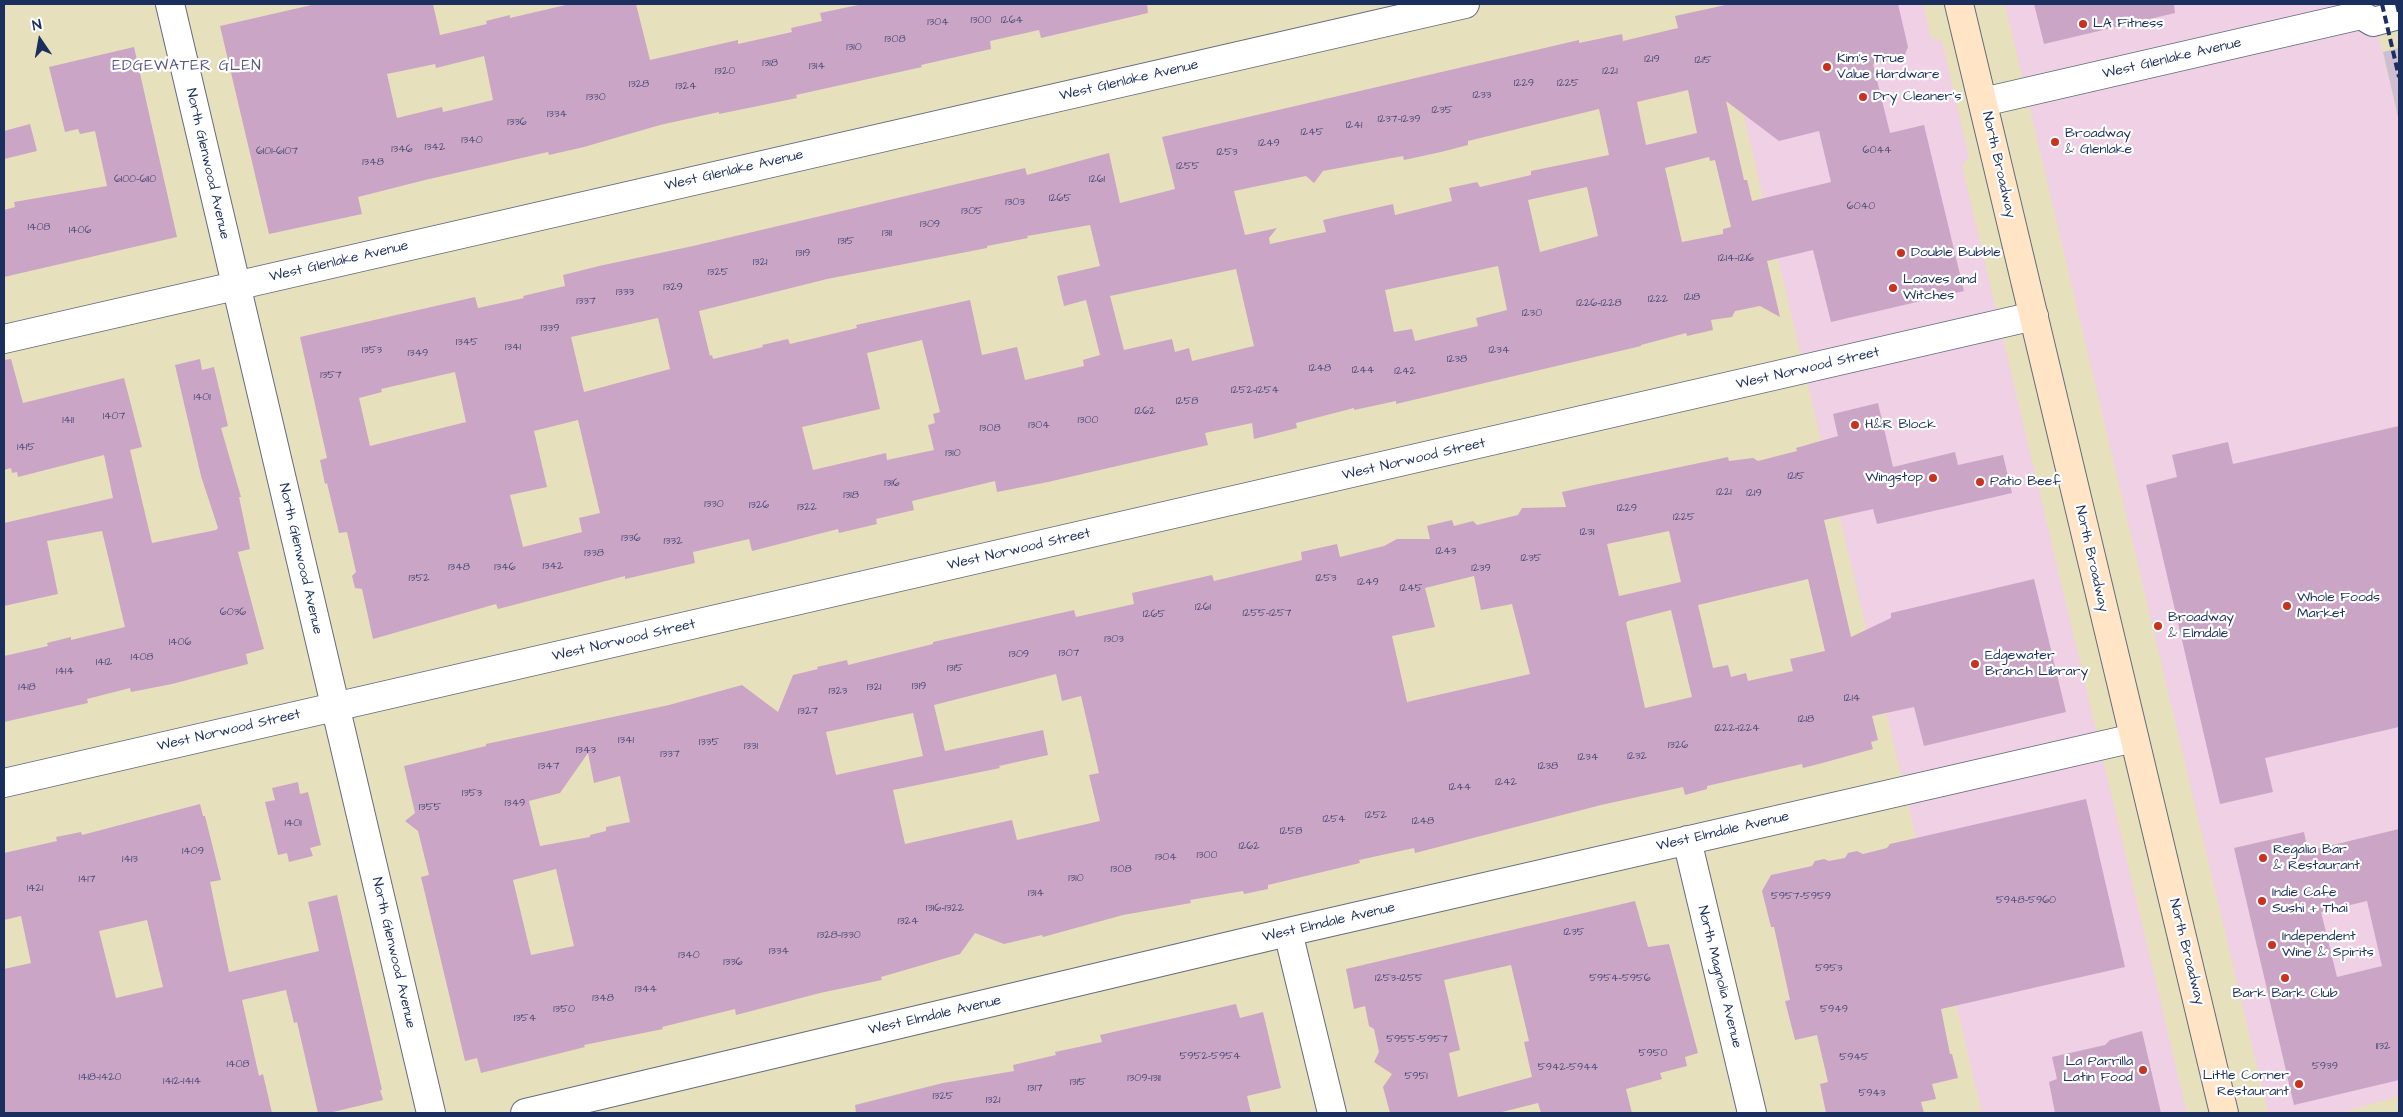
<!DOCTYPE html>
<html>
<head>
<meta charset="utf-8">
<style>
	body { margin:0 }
	#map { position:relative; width:2403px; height:1117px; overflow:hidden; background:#e7e0bc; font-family:"Architects Daughter",sans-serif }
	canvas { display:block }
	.frame { position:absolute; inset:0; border:5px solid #1b2f5e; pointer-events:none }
	.north { position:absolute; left:15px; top:15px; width:50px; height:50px; -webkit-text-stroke:4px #fff; paint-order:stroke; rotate:348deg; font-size:14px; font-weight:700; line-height:20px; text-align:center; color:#1b2f5e }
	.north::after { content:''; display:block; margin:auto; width:18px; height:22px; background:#1b2f5e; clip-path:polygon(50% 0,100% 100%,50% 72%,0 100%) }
</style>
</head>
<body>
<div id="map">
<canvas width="2403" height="1117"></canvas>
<div class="frame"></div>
<div class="north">N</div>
</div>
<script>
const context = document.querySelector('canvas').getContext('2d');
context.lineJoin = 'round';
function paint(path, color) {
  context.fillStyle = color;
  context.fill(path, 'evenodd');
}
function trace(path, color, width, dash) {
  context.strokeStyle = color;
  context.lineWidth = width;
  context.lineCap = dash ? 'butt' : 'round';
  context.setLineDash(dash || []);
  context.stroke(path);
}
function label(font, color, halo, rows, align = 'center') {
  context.font = font + ' "Architects Daughter",sans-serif';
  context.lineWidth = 4.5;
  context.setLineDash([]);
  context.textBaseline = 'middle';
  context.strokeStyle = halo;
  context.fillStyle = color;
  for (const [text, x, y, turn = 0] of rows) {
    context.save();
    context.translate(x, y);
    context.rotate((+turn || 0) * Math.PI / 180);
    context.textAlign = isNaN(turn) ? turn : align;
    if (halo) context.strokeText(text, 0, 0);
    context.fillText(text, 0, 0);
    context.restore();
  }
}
const built = new Path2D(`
	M1717 4H1923L1931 38 1942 41 1969 157 1962 166 2187 1113H1982Z
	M2005 4H2371L2399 121V1096L2339 1113H2268Z`);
const industrial = new Path2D(`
	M2399 48V121L2383 52Z`);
const building = new Path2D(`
	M316 4H433L440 35 487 24 486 21 510 15V18L570 4H636L650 60 738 40V44L792 32 791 28 822 21 820 13 863 4H1147L1148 13 1041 38 1039 30 990 41 991 49 921 65 922 67 796 95 797 98 719 114V112L660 125 584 147 549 155 548 152 425 180 358 197 362 214 269 234 220 26ZM484 56 493 100 443 112 442 107 397 118 387 74 435 64 436 68Z
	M1730 4H1898L1908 47 1904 57 1873 64 1890 133 1924 125 1964 291 1831 322 1813 250 1767 261 1780 317 1760 306 1735 311 1732 317 1711 320 1713 330 1687 336 1686 333 1641 345V346L1396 404V401L1354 410V408L1296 423 1297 428 1254 439 1252 423 1205 433 1208 445 1048 482 997 492 995 481 912 501 914 510 876 519 877 524 839 533 838 529 752 551 749 539 693 552 695 563 625 579V576L498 609 496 604 373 639 362 589 355 588 352 576 356 572 347 532 339 533 327 483 325 484 320 460 327 458 300 337 475 297 478 308 524 298 523 296 565 286 563 275 599 266 693 246 1025 168 1027 175 1109 153 1120 203 1175 189 1162 137 1579 40V43L1622 34 1623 41 1678 28 1675 16ZM1688 90 1697 133 1646 145 1637 102ZM1726 101 1779 141 1819 131 1831 182 1752 201 1747 180H1744ZM1599 109 1609 155 1531 171V175L1480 187 1477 182 1449 188 1452 201 1395 215 1393 204 1323 220 1326 232 1270 244 1269 238 1277 228 1245 235 1234 191 1306 176 1314 183 1323 171 1403 156 1404 160 1441 152 1468 145V141ZM1709 157 1710 161 1715 160 1731 227 1723 229V234L1682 242 1665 168ZM1587 187 1598 236 1540 252 1528 200ZM1090 225 1100 266 1057 276 1064 306 1086 300 1100 355 1083 360 1084 366 1025 380 1017 347 982 355 970 300 856 325 857 328 790 344 788 339 762 345 763 347 713 359 712 355 710 356 699 311 827 279 987 248V246L1028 238 1027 236ZM1498 266 1507 310 1476 318 1478 326 1415 341 1412 329 1394 332 1385 290ZM1236 269 1254 346 1192 361 1189 348 1175 352 1172 339 1124 350 1110 296ZM658 318 670 369 584 392 571 337ZM922 340 940 412 933 414 935 423 928 425 934 450 887 460 886 453 813 470 802 427 880 409 867 353ZM455 372 466 422 370 446 359 398 382 392 381 389ZM578 420 600 513 579 518 582 532 523 547 510 495 547 487 534 431Z
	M2034 4H2174L2175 13 2044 44Z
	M134 47 177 237 4 277V210L15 207 14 202 107 186 95 131 80 134 78 129 65 132 49 67Z
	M30 124 37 151 4 159V131Z
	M11 359 23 403 124 378 142 447 130 450 152 543 216 530 218 528 201 476 175 365 200 359 202 370 214 367 228 426 221 428 241 497H239L250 549 238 552 264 649 246 654 248 664 172 684 131 692 130 688 87 699 88 703 4 722V656L48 646 47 643 71 637V640L125 627 102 531 47 541 58 594 4 606V523L113 498 104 455 18 477 17 472 12 473 11 468 4 470V360Z
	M1878 403 1893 467 1955 452 1958 465 2003 455 2012 493 1877 524 1873 509 1824 520 1851 637 1891 618V613L2034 579 2066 712 1924 746 1914 707 1872 716 1878 740 1871 742 1873 749 1826 762 1803 768 1802 764 1707 786V789L1685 795 1683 787 1601 805 1415 853 1414 848 1359 860 1360 863 1268 885V889L1244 894 1243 891 1190 900 1191 903 1123 915 1043 937 1042 935 1004 944 975 933 960 954 881 977 882 980 820 993 736 1015 735 1009 662 1027 663 1029 584 1045 585 1047 481 1073 477 1058 465 1061 421 877 429 875 418 831 405 821 415 813 404 766 486 746V744L669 705 742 685 778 712 793 675 818 669 817 667 847 660 848 665 933 644V642L1074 610 1076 617 1134 604 1132 593 1212 575 1214 581 1302 560 1301 552 1337 544 1340 557 1384 546 1397 539H1430L1427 526 1452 520 1454 526 1473 521 1477 525 1518 515 1522 508 1566 507 1562 492 1594 485 1728 457 1729 461 1753 458 1758 461 1797 451 1796 448 1838 436 1833 414ZM1669 531 1681 582 1619 596 1607 544ZM1474 576 1481 610 1512 604 1530 674 1407 702 1392 636 1435 627 1425 588ZM1808 579 1825 651 1790 659 1793 671 1748 681 1746 673 1731 677 1728 665 1713 668 1698 605ZM1671 610 1692 697 1645 708 1626 623 1628 621ZM1056 674 1062 701 1081 696 1099 773 1089 775 1100 821 1017 840 1012 820 905 844 893 790 1000 768 999 766 1048 755 1043 730 945 751 934 705ZM913 713 923 756 836 775 826 732ZM588 753 594 783 620 776 630 822 606 827V831L590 835V837L540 846 529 801 560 793ZM556 869 574 946 531 955 513 880Z
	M2399 426V727L2265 758 2273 792 2220 804 2146 485 2177 477 2172 455 2228 442 2233 464Z
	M298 782 300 794 308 792 321 845 310 848 313 856 289 862 287 853 278 855 265 802 275 800 272 788Z
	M2086 799 2125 967 1941 1009 1950 1054H1952L1958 1078 1932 1084 1936 1099 1921 1102 1924 1113H1826L1820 1084 1828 1082 1817 1035 1795 1040 1785 1001 1790 1000 1774 927H1771L1762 891 1771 875 1812 866 1815 861 1824 859 1829 861 1845 858 1848 853 1857 851 1863 854 1887 848 1890 844Z
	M200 804 203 816H205L221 880 210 882 229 972 319 951 308 902 337 895 382 1090H380L383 1100 329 1113H318L297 1022 294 1023 286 990 242 1000 259 1076 263 1074 272 1113H4V969L31 963 21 916 4 920V853L57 841 56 837 81 832 82 835ZM147 920 163 987 116 998 99 931Z
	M2399 829V1080L2294 1105 2234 848 2304 832 2308 851ZM2367 901 2382 966 2337 977 2321 912Z
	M1635 901 1648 947 1669 944 1698 1053 1685 1057 1687 1066 1660 1073 1662 1079 1626 1089 1632 1113H1541L1538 1103 1498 1113H1390L1383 1087 1392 1074 1374 1062 1379 1052 1374 1029 1369 1026 1365 1006 1354 1009 1346 969ZM1511 965 1529 1041 1524 1042 1532 1077 1458 1097 1449 1053 1460 1050 1444 980Z
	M1236 1004 1240 1018 1263 1012 1281 1088 1247 1096 1251 1113H856L855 1105 943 1083 1014 1071 1013 1065 1056 1055 1055 1052 1102 1042 1100 1035Z
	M2142 1031 2161 1113H2055L2049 1082 2057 1079 2052 1057 2105 1045 2110 1040Z`);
const street = new Path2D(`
	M170 4 431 1113
	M1983 102 2361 15 2373 22 2399 15
	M4 339 1465 4
	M4 783 2034 316
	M1687 840 1752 1113
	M1288 932 1332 1113
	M525 1113 1288 932 2134 738`);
const secondary = new Path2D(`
	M1959 4 2224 1113`);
const rail = new Path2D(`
	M2382 4 2399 77
	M2397 4 2399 13`);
const markers = [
	[2083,24,5,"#c8321e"],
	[1827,67,5,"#c8321e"],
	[1863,97,5,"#c8321e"],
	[2055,142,5,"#c8321e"],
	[1901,253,5,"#c8321e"],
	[1893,288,5,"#c8321e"],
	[1855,425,5,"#c8321e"],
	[1933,478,5,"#c8321e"],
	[1980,482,5,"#c8321e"],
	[2287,606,5,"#c8321e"],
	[2158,626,5,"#c8321e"],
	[1975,664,5,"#c8321e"],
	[2263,858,5,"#c8321e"],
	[2262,901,5,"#c8321e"],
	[2272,945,5,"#c8321e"],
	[2285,978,5,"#c8321e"],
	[2143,1070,5,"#c8321e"],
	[2299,1084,5,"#c8321e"]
];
const numberNames = [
	["1300",981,21],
	["1264",1012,21],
	["1304",938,23],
	["1308",895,40],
	["1310",854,48],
	["1219",1652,60],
	["1215",1703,61],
	["1318",770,64],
	["1314",817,67],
	["1320",725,72],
	["1221",1610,72],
	["1229",1524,84],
	["1225",1568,84],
	["1328",639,85],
	["1324",686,87],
	["1233",1482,96],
	["1330",596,98],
	["1235",1442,111],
	["1334",557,115],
	["1237-1239",1399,120],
	["1336",517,123],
	["1241",1354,126],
	["1245",1312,133],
	["1340",472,141],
	["1249",1269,144],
	["1342",435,148],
	["1346",402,150],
	["6044",1877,151],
	["6101-6107",277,152],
	["1253",1227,153],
	["1348",373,163],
	["1255",1188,167],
	["6100-6110",135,180],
	["1261",1097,180],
	["1265",1060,199],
	["1303",1015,203],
	["6040",1861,207],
	["1305",972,212],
	["1309",930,225],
	["1408",39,228],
	["1406",80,231],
	["1311",887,234],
	["1315",846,242],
	["1319",803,254],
	["1214-1216",1736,259],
	["1321",760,263],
	["1325",718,273],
	["1329",673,288],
	["1333",625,293],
	["1218",1692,298],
	["1222",1658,300],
	["1337",586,302],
	["1226-1228",1599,304],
	["1230",1532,314],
	["1339",550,329],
	["1345",467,343],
	["1341",513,348],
	["1353",372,351],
	["1234",1499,351],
	["1349",418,354],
	["1238",1457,360],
	["1248",1320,369],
	["1244",1363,371],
	["1242",1405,372],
	["1357",331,376],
	["1252-1254",1255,391],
	["1401",202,398],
	["1258",1187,402],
	["1262",1145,412],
	["1407",114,417],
	["1411",68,421],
	["1300",1088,421],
	["1304",1039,426],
	["1308",990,429],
	["1415",26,448],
	["1310",953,454],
	["1215",1796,477],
	["1316",892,484],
	["1221",1724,493],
	["1219",1754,494],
	["1318",851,496],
	["1330",714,505],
	["1326",759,506],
	["1322",807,508],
	["1229",1627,509],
	["1225",1684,518],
	["1231",1587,533],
	["1336",631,539],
	["1332",673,542],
	["1243",1446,552],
	["1338",594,554],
	["1235",1531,559],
	["1342",553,567],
	["1348",459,568],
	["1346",505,568],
	["1239",1481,569],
	["1352",419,579],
	["1253",1326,579],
	["1249",1368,583],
	["1245",1411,589],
	["1261",1203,608],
	["6036",233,613],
	["1255-1257",1267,614],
	["1265",1154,615],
	["1303",1114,640],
	["1406",180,643],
	["1307",1069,654],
	["1309",1019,655],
	["1408",142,658],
	["1412",104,663],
	["1315",955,669],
	["1414",65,672],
	["1319",919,687],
	["1418",27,688],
	["1321",874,688],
	["1323",838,692],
	["1214",1852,699],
	["1327",808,712],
	["1218",1806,720],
	["1222-1224",1737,729],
	["1341",626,741],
	["1335",709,743],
	["1326",1678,746],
	["1331",751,747],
	["1343",586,751],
	["1337",670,755],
	["1232",1637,757],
	["1234",1588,758],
	["1347",549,767],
	["1238",1548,767],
	["1242",1506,783],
	["1244",1460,788],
	["1353",472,794],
	["1349",515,804],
	["1355",430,808],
	["1252",1376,816],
	["1254",1334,820],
	["1248",1423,822],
	["1401",293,824],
	["1258",1291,832],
	["1262",1249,847],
	["1409",193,852],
	["1300",1207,856],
	["1304",1166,858],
	["1413",130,860],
	["1308",1121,870],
	["1310",1076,879],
	["1417",87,880],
	["1421",35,889],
	["1314",1036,894],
	["5957-5959",1801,897],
	["5948-5960",2026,901],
	["1316-1322",945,909],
	["1324",908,922],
	["1235",1574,933],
	["1328-1330",839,936],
	["1334",779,952],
	["1340",689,956],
	["1336",733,963],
	["5953",1829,969],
	["1253-1255",1399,979],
	["5954-5956",1620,979],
	["1344",646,990],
	["1348",603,999],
	["1350",564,1010],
	["5949",1834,1010],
	["1354",525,1019],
	["5955-5957",1417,1040],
	["1132",2383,1047],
	["5950",1653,1054],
	["5952-5954",1210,1057],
	["5945",1854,1058],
	["1408",238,1065],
	["5939",2325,1067],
	["5942-5944",1568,1068],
	["5951",1416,1077],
	["1418-1420",100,1078],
	["1309-1311",1144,1079],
	["1412-1414",182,1082],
	["1315",1078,1083],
	["1317",1035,1089],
	["5943",1872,1094],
	["1325",943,1097],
	["1321",993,1101]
];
const poiNames = [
	["LA Fitness",2093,24],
	["Kim's True",1837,59],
	["Value Hardware",1837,75],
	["Dry Cleaner's",1873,97],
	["Broadway",2065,134],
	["& Glenlake",2065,150],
	["Double Bubble",1911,253],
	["Loaves and",1903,280],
	["Witches",1903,296],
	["H&R Block",1865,425],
	["Wingstop",1923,478,"right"],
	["Patio Beef",1990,482],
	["Whole Foods",2297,598],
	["Market",2297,614],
	["Broadway",2168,618],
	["& Elmdale",2168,634],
	["Edgewater",1985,656],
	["Branch Library",1985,672],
	["Regalia Bar",2273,850],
	["& Restaurant",2273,866],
	["Indie Cafe",2272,893],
	["Sushi + Thai",2272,909],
	["Independent",2282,937],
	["Wine & Spirits",2282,953],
	["Bark Bark Club",2285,994,"center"],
	["La Parrilla",2133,1062,"right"],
	["Latin Food",2133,1078,"right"],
	["Little Corner",2289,1076,"right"],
	["Restaurant",2289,1092,"right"]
];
const streetNames = [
	["West Glenlake Avenue",2172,59,-13],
	["West Glenlake Avenue",1129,81,-13],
	["North Glenwood Avenue",207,164,77],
	["North Broadway",1998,165,77],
	["West Glenlake Avenue",734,171,-13],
	["West Glenlake Avenue",339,262,-13],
	["West Norwood Street",1808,369,-13],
	["West Norwood Street",1414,460,-13],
	["West Norwood Street",1019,550,-13],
	["North Glenwood Avenue",300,559,77],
	["North Broadway",2091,559,77],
	["West Norwood Street",624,641,-13],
	["West Norwood Street",229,731,-13],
	["West Elmdale Avenue",1723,832,-13],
	["West Elmdale Avenue",1329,923,-13],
	["North Broadway",2186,952,76],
	["North Glenwood Avenue",393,953,77],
	["North Magnolia Avenue",1719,977,76],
	["West Elmdale Avenue",935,1016,-13]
];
const neighbourhoodNames = [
	["EDGEWATER GLEN",187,67]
];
paint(built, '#efd0e5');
paint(industrial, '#cdbed2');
paint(building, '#cba5c6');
trace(street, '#626d7f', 30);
trace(secondary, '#626d7f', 30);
trace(street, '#fff', 28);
trace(secondary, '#ffe4c6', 28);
trace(rail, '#1b2f5e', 4, [8, 4]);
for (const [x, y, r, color] of markers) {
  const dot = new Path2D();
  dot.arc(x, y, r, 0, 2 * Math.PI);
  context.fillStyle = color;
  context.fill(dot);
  trace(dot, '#fff', 2);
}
label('11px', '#474c78', null, numberNames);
label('14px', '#1b2f5e', '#fff', poiNames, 'left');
label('14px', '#1b2f5e', '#fff', streetNames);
context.letterSpacing = '1px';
label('15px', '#595882', '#fff', neighbourhoodNames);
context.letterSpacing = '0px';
</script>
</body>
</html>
